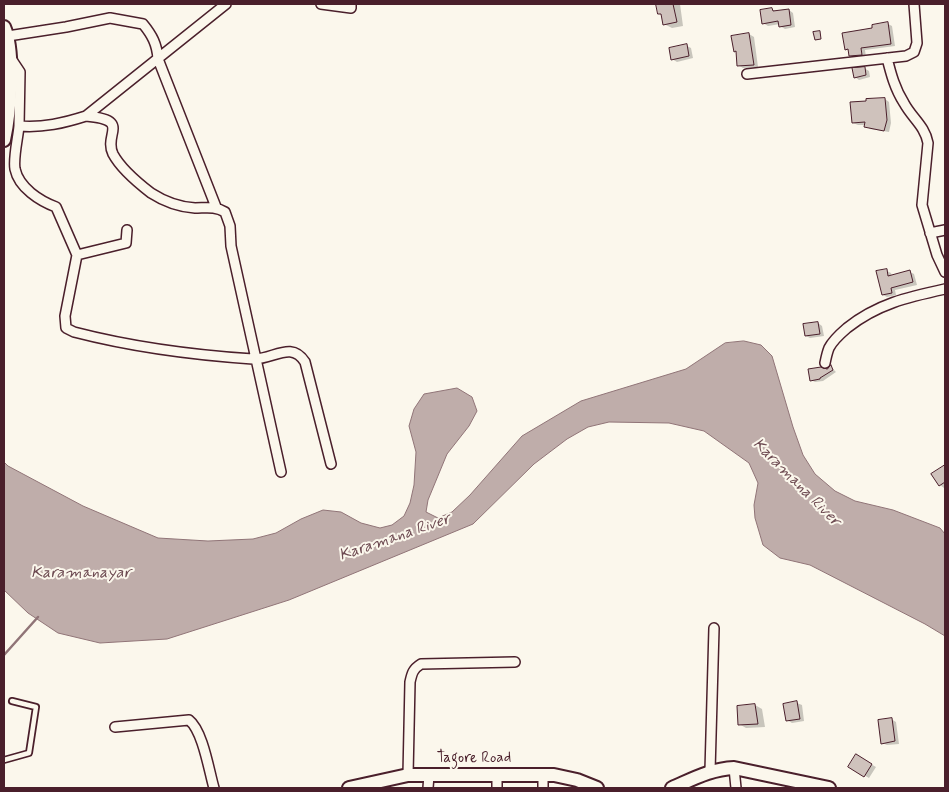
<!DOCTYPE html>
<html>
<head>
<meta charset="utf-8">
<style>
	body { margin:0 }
	#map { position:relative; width:949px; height:792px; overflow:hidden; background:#fbf7ec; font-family:Mynerve,sans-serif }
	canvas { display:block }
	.frame { position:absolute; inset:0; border:5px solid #4a1f2b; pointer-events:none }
</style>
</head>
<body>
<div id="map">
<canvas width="949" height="792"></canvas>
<div class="frame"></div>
</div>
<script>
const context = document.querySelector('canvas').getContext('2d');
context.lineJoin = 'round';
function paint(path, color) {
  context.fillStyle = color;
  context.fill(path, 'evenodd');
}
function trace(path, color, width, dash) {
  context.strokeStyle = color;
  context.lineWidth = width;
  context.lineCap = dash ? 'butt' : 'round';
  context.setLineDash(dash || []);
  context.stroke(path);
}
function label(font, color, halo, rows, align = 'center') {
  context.font = font + ' Mynerve,sans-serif';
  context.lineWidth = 4;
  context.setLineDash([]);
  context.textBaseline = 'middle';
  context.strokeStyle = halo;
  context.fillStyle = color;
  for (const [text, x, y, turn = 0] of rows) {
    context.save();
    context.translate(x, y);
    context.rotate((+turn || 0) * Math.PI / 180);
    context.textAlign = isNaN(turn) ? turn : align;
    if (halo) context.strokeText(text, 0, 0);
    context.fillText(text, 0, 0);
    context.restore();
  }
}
const water = new Path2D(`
	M744 341 761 345 772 356 793 427 803 455 815 474 835 491 855 501 893 510 940 528 945 534V636L925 624 810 565 780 558 763 545 755 518 754 505 758 483 749 463 704 431 669 423 609 422 588 427 567 439 534 464 473 524 289 600 167 639 100 643 58 633 28 613 4 590V462L8 466 83 506 158 538 208 541 253 539 276 533 301 519 323 510 341 512 361 523 380 528 392 525 404 516 410 503 414 485 416 452 409 426 414 409 424 394 457 388 472 397 477 411 469 426 447 454 428 500 426 512 438 518 452 512 470 495 522 436 581 401 686 369 725 343Z`);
const shadow = new Path2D(`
	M657 4H680L683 26 672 28 664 24 663 16 659 13Z
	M772 9 776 12 789 10 793 13 795 27 785 29 780 26V24L768 26 763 23Z
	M888 24 892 26 895 46 865 50 866 57 855 58 850 55 849 51 846 49 873 29Z
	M749 34 754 37 758 67 743 68 738 65 737 52 735 51 733 37Z
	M687 46 691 48 693 58 677 62 672 59Z
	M864 68 869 71 870 77 859 80 855 77Z
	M885 99 889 102 891 123 889 132 870 129 866 126V125H858L853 123Z
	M887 271 891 273 892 276 910 272 914 274 917 285 895 290 896 295 887 297 883 295Z
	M818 323 822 326 824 336 810 338 806 336Z
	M831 367 836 372 823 381 815 382 811 380Z
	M945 466V487L944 488 940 485 933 475Z
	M797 703 802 705 804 721 792 723 787 720Z
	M755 705 762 709 765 727 746 728 739 724Z
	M891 719 896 722 899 744 887 745 882 743Z
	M857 756 876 767 869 778 850 767Z`);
const stream = new Path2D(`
	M4 655 38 617`);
const building = new Path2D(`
	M656 4H673L677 22 663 25 661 14H658Z
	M772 8 773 11 789 9 791 25 779 27 778 21 762 24 760 10Z
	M888 22 891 44 861 48 862 55 849 56 848 49 845 50 842 33 872 28V25Z
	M820 31 821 39 815 40 813 32Z
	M749 33 754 65 737 66 736 51 734 52 731 36Z
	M687 44 689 56 671 60 669 48Z
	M865 67 866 75 854 78 852 68Z
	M885 98 887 120 884 131 864 127 865 122 852 123 850 102 866 101V99Z
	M887 269 888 276 910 270 913 282 891 288 892 293 882 295 876 271Z
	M818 322 820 334 805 336 803 324Z
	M831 365 833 370 820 378V379L810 381 808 369 821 367 827 369Z
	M945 465V482L939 486 931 474Z
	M797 701 800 719 786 721 783 704Z
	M755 704 758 724 738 725 737 706Z
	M892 718 895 741 881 744 878 720Z
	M856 754 872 764 864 777 848 767Z`);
const lane = new Path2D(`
	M4 760 29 753 36 707 12 701`);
const street = new Path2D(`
	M321 4 351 8V4
	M8 36 66 27 110 18 143 24C152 35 157 44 158 59L216 207
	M10 57 20 72 19 126C43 128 64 123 86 116L226 4
	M887 58C891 74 895 89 904 103 912 118 925 126 928 143L922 205 937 255 945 272
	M747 74 906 56 914 52 917 43 914 4
	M86 116C132 120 103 134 113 154 121 169 138 183 151 193 165 202 178 207 195 208 206 208 215 206 225 212L230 226 231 246 281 472
	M19 126C18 138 13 158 15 169 19 188 40 201 56 207L77 255 65 316 66 328 74 332C132 347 192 355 253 359 273 360 291 340 305 362L331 464
	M930 233 945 230
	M77 255 126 243 127 230
	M825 363C826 358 827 353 829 348 833 340 840 334 847 328 877 304 908 297 945 289
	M115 727 189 720C203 731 209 771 214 788
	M734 768 736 788
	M710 771 714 628
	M408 775 410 682C412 673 413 669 421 664L515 662
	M428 788 429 775
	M497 788V775
	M543 788V775`);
const secondary = new Path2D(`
	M4 27C15 52 10 113 4 140
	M349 788 408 775H554L577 780 597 788
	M672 788C693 779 711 769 734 768L829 788`);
const streetNames = [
	["Tagore Road",474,759]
];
const waterNames = [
	["Karamana River",796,483,45],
	["Karamana River",395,538,-19],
	["Karamanayar",81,574]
];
paint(water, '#bfadaa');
trace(water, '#907477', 1);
paint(shadow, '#0003');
trace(stream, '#907477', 2.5);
paint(building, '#cfc2bc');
trace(building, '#4a1f2b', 1);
trace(lane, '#4a1f2b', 8);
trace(street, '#4a1f2b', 12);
trace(secondary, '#4a1f2b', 16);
trace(lane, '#fbf7ec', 4.5);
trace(street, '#fbf7ec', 9);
trace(secondary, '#fbf7ec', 12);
label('15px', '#4a1f2b', '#fbf7ec', streetNames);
label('italic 16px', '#6d4a51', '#fbf7ec', waterNames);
</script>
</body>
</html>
